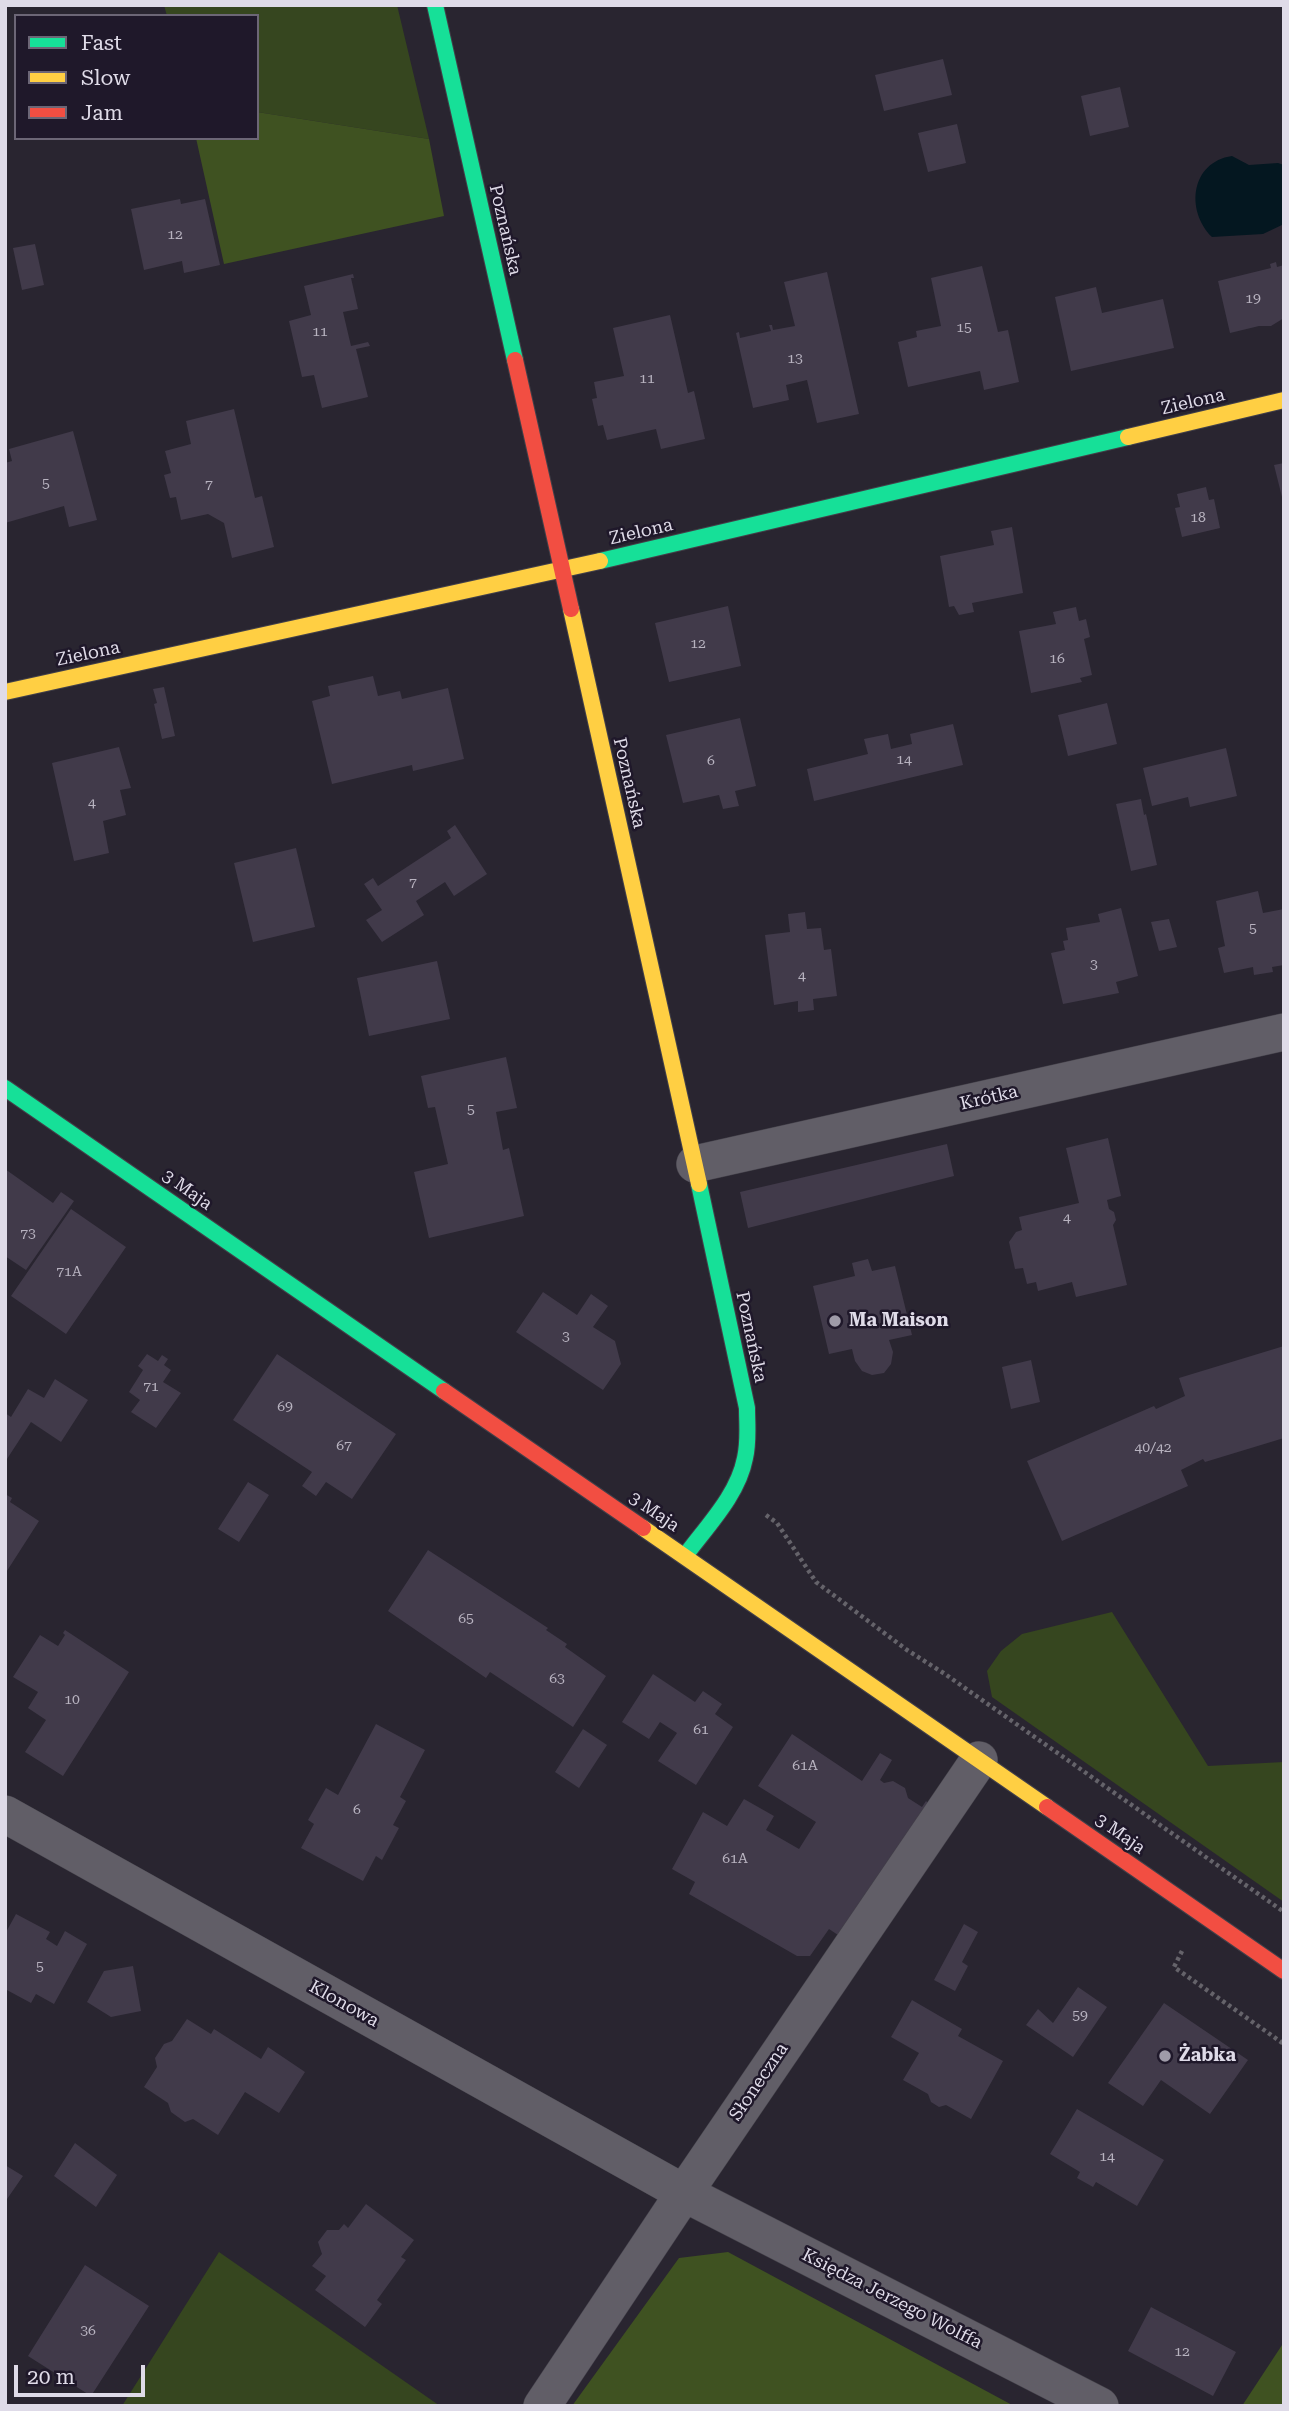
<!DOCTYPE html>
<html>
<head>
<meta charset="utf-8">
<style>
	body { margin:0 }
	#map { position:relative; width:1289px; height:2411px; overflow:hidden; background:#292530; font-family:"Roboto Serif",serif }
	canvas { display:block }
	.frame { position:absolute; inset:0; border:7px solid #dfdbe8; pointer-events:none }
	.legend { position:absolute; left:14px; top:14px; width:245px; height:126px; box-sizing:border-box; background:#1f182a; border:2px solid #6c6676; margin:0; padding:9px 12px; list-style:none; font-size:21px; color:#dfdbe8 }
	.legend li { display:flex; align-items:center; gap:14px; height:35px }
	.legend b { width:35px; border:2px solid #6c6676 }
	.scale { position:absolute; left:14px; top:2365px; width:131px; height:32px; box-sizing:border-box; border:4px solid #dfdbe8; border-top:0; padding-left:9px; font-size:21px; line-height:24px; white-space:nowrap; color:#dfdbe8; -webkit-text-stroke:5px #1f182a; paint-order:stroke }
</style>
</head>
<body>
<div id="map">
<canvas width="1289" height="2411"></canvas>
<div class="frame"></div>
<ul class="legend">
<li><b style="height:9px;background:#16e098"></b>Fast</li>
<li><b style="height:9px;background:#ffcf43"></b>Slow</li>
<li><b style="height:9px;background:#f24e42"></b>Jam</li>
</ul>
<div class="scale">20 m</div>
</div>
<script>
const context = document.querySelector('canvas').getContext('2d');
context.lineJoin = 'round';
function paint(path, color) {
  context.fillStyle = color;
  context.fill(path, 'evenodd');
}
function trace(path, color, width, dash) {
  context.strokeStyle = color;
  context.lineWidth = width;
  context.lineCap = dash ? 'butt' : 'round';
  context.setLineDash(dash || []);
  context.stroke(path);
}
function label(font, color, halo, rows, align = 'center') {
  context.font = font + ' "Roboto Serif",serif';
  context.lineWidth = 5;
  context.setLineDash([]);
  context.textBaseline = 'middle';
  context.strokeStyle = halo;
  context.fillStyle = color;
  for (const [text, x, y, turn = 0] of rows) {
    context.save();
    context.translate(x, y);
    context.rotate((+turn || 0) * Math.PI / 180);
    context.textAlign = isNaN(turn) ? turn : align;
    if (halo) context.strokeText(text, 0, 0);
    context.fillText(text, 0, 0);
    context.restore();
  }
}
const green = new Path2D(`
	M164 5H397L429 139 257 112V16H167Z
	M1112 1612 1208 1766 1284 1762V1902L992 1697 987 1671 1001 1651 1022 1634Z
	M219 2252 440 2406H122Z`);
const forest = new Path2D(`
	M257 112 429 139 444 216 224 264 196 138H257Z
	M728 2252 1014 2406H572L679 2258Z
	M1284 2342V2406H1242Z`);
const water = new Path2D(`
	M1232 156 1249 165 1278 163 1284 165V224L1263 234 1212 237C1185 210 1191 162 1232 156Z`);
const building = new Path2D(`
	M943 59 952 95 884 111 875 75Z
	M1120 87 1129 127 1090 136 1081 96Z
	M957 124 966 163 928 172 918 133Z
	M180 199 181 204 205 199 220 265 184 273 182 261 144 270 131 209Z
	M35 244 44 285 22 290 13 248Z
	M1276 262 1277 267 1284 265V318L1271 326H1259L1230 333 1218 281 1271 268 1270 264Z
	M982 266 998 332 1008 330 1019 382 984 390 980 371 908 387 898 342 917 337 916 331 941 326 931 278Z
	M827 272 859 414 817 423 807 380 786 385 789 400 753 408 736 333 739 332 740 338 771 331 769 325H772L773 330 795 326 784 282Z
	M353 274 354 278H351L358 309 343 312 351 346 368 342 370 346 356 349 368 397 322 408 314 375 302 377 289 321 311 315 304 286Z
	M1096 287 1102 313 1163 299 1174 348 1071 371 1055 297Z
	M670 315 688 393 694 391 705 439 661 449 656 429 607 440 603 425 598 426 592 399 597 398 594 382 624 376 613 328Z
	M234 409 255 498 262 496 274 547 232 558 224 523 208 514 181 520 176 497 170 498 164 475 171 473 165 451 191 444 186 421Z
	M73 431 97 520 69 527 64 506 5 523V463L12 461 9 449Z
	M1284 463V501H1283L1274 465Z
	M1206 487 1209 500 1214 499 1220 528 1182 537 1175 508 1180 507 1177 494Z
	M1012 527 1023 593 972 603 974 612 959 615 954 606 949 607 940 556 994 545 991 531Z
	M728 606 741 666 669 682 655 623Z
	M1076 607 1079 621 1086 619 1090 637 1084 639 1092 675 1080 678 1082 682 1031 693 1019 631 1056 624 1053 612Z
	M373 676 378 696 400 691 402 699 448 688 464 759 413 771 412 765 332 784 312 701 330 696 328 686Z
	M164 687 175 736 162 739 154 704 157 703 153 689Z
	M1107 703 1117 744 1068 756 1058 715Z
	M740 718 756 786 735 791 739 806 723 809 719 795 683 803 666 735Z
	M953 724 963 765 814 801 807 769 868 754 864 739 888 734 891 749 912 744 910 734Z
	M119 747 131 788 120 790 126 815 103 821 109 853 74 861 52 763Z
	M1226 748 1237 796 1190 807 1188 797 1152 806 1143 768Z
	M1141 799 1144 815 1146 814 1157 865 1131 871 1116 804Z
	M455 825 487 874 454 896 445 882 416 901 424 915 382 942 366 920 382 910 364 884 373 878 378 886 451 838 447 831Z
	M296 848 315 927 253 942 234 863Z
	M1258 891 1263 913 1284 909V965L1272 967 1273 972 1254 975 1253 967 1224 973 1218 948 1225 946 1216 901Z
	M1121 908 1138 976 1116 982 1119 993 1063 1004 1051 953 1065 950 1063 941 1068 940 1066 928 1100 922 1098 914Z
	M805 912 807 929 821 928 824 950 831 949 837 996 813 999 814 1010 798 1012V1001L774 1005 765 935 790 932 788 914Z
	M1169 919 1177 947 1159 951 1151 922Z
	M437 961 450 1019 369 1036 357 978Z
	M506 1057 517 1108 496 1112 503 1150 509 1148 524 1216 429 1238 414 1172 448 1164 435 1107 428 1108 421 1076Z
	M1108 1138 1121 1196 1107 1200 1109 1209 1114 1212 1116 1220 1113 1225 1127 1285 1076 1297 1072 1282 1038 1291 1036 1282 1027 1284 1023 1268 1015 1269 1009 1242 1016 1232 1022 1230 1019 1217 1079 1203 1066 1148Z
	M947 1144 954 1176 748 1228 740 1192Z
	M5 1169 53 1203 61 1192 74 1201 26 1270 5 1256Z
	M71 1209 126 1247 66 1334 11 1296Z
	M868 1259 872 1271 895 1266 912 1335 889 1340 893 1352 891 1364 884 1373 872 1375 862 1371 855 1361 852 1349 829 1354 813 1286 855 1276 852 1263Z
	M543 1292 577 1315 591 1294 608 1306 593 1327 615 1341 621 1364 603 1390 516 1332Z
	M1284 1346V1438L1205 1462 1203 1459 1181 1470 1188 1486 1062 1541 1027 1461 1154 1406 1156 1409 1185 1396 1179 1378Z
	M147 1354 158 1361 162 1355 168 1359 164 1365 171 1370 163 1382 181 1393 156 1428 131 1412 140 1400 129 1392 143 1370 138 1366Z
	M277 1354 396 1434 352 1499 326 1482 316 1496 302 1486 312 1472 233 1420Z
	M1031 1360 1040 1402 1011 1409 1002 1367Z
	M55 1379 88 1400 61 1442 31 1422 7 1459 5 1458V1413L11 1417 28 1389 44 1398Z
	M248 1482 269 1495 239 1542 218 1529Z
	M5 1494 12 1498 10 1502 39 1521 5 1574Z
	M428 1550 548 1628 546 1630 567 1644 565 1647 606 1676 573 1727 490 1672 486 1678 388 1611Z
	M65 1630 129 1672 63 1776 25 1752 46 1720 28 1708 38 1692 13 1677 40 1635 58 1646 65 1635 63 1633Z
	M653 1674 695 1702 703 1691 722 1704 715 1714 733 1727 696 1785 658 1761 677 1733 660 1722 649 1739 622 1722Z
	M376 1724 425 1750 400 1797 406 1801 393 1825 399 1828 382 1860 376 1856 363 1881 301 1848 314 1824 308 1820 326 1788 338 1795Z
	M583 1729 607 1745 579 1788 555 1772Z
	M792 1734 862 1781 880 1753 892 1760 880 1780 884 1783 893 1781 905 1788 908 1798 922 1807 926 1801 928 1803 841 1937 829 1929 810 1956H797L689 1894 695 1882 672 1869 703 1812 727 1826 744 1799 774 1816 766 1830 799 1849 816 1822 758 1786Z
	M16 1914 50 1932 46 1939 57 1946 65 1931 87 1944 54 2004 36 1994 31 2003 5 1989V1934Z
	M964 1924 978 1932 962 1962 968 1966 955 1991 934 1980Z
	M133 1966 141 2011 111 2017 87 2002 104 1971Z
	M1078 1987 1107 2007 1073 2057 1026 2025 1038 2009 1053 2023Z
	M912 2000 962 2029 958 2036 1003 2061 971 2119 946 2105 939 2107 931 2102 928 2094 903 2080 919 2053 891 2037Z
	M1164 2003 1248 2060 1210 2114 1161 2080 1143 2106 1108 2083Z
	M187 2019 211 2034 214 2029 261 2059 268 2047 305 2072 279 2113 245 2092 218 2135 193 2119 185 2122 171 2112 168 2103 144 2087 157 2067 155 2058 164 2044 172 2041Z
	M1077 2109 1164 2160 1137 2206 1096 2182 1093 2187 1077 2178 1080 2172 1050 2154Z
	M75 2143 117 2175 96 2207 54 2176Z
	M5 2165 23 2176 5 2202Z
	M366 2204 414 2240 401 2257 406 2260 377 2300 382 2304 365 2327 315 2290 326 2276 312 2266 322 2254 318 2242 327 2230H339L344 2224 348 2228Z
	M85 2265 149 2306 91 2396 28 2356Z
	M1151 2307 1236 2352 1213 2396 1128 2351Z`);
const path = new Path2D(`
	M766 1515 777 1523 816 1582 907 1650 945 1674 1284 1912
	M1182 1951 1174 1967 1284 2044`);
const street = new Path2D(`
	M695 1164 1284 1032
	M5 1814 684 2193 1100 2406
	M542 2406 684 2193 979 1760`);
const fast = new Path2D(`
	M435 5 515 360
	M600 561 1128 437
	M5 1088 444 1391
	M685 1556C707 1526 738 1495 745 1458 749 1441 747 1424 747 1408L699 1184`);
const slow = new Path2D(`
	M1128 437 1284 400
	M571 609 699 1184
	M5 692 600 561
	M643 1528 1047 1807`);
const jam = new Path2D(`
	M515 360 571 609
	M444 1391 643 1528
	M1047 1807 1284 1971`);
const markers = [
	[835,1321,7,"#9f9ba8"],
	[1165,2056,7,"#9f9ba8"]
];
const numberNames = [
	["12",175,235],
	["19",1253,299],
	["15",964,328],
	["11",320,332],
	["13",795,359],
	["11",647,379],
	["5",46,484],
	["7",209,485],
	["18",1198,518],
	["12",698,644],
	["16",1057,659],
	["14",904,760],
	["6",711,761],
	["4",92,803],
	["7",413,883],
	["5",1253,929],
	["3",1094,965],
	["4",802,976],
	["5",471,1110],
	["4",1067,1218],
	["73",28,1234],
	["71A",69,1272],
	["3",566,1337],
	["71",151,1387],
	["69",285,1407],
	["67",344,1446],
	["40/42",1153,1448],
	["65",466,1619],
	["63",557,1679],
	["10",72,1700],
	["61",701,1730],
	["61A",805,1766],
	["6",357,1810],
	["61A",735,1859],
	["5",40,1967],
	["59",1080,2016],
	["14",1107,2157],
	["36",88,2331],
	["12",1182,2352]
];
const streetNames = [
	["Poznańska",505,230,77],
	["Zielona",1193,402,-13],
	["Zielona",641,532,-13],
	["Zielona",88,654,-12],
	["Poznańska",629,783,77],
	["Krótka",989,1098,-13],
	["3 Maja",187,1190,35],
	["Poznańska",751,1337,78],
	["3 Maja",654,1512,34],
	["3 Maja",1120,1834,35],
	["Klonowa",344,2004,29],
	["Słoneczna",759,2082,-56],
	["Księdza Jerzego Wolffa",892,2299,27]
];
const poiNames = [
	["Ma Maison",849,1321],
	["Żabka",1179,2056]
];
paint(green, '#36461f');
paint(forest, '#3f5221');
paint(water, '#041720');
paint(building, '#413a4a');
trace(street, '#434049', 38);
trace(fast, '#434049', 18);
trace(slow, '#434049', 18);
trace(jam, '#434049', 18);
trace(path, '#65636a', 4.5, [3.5, 3.5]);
trace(street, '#615e67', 37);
trace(fast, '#16e098', 16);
trace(slow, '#ffcf43', 16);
trace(jam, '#f24e42', 16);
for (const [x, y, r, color] of markers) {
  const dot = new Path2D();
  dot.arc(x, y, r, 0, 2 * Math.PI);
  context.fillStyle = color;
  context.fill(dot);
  trace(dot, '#1f182a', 2.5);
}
label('14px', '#b8b3c0', null, numberNames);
label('18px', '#dfdbe8', '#1f182a', streetNames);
label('bold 18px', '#dfdbe8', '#1f182a', poiNames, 'left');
</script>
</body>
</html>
